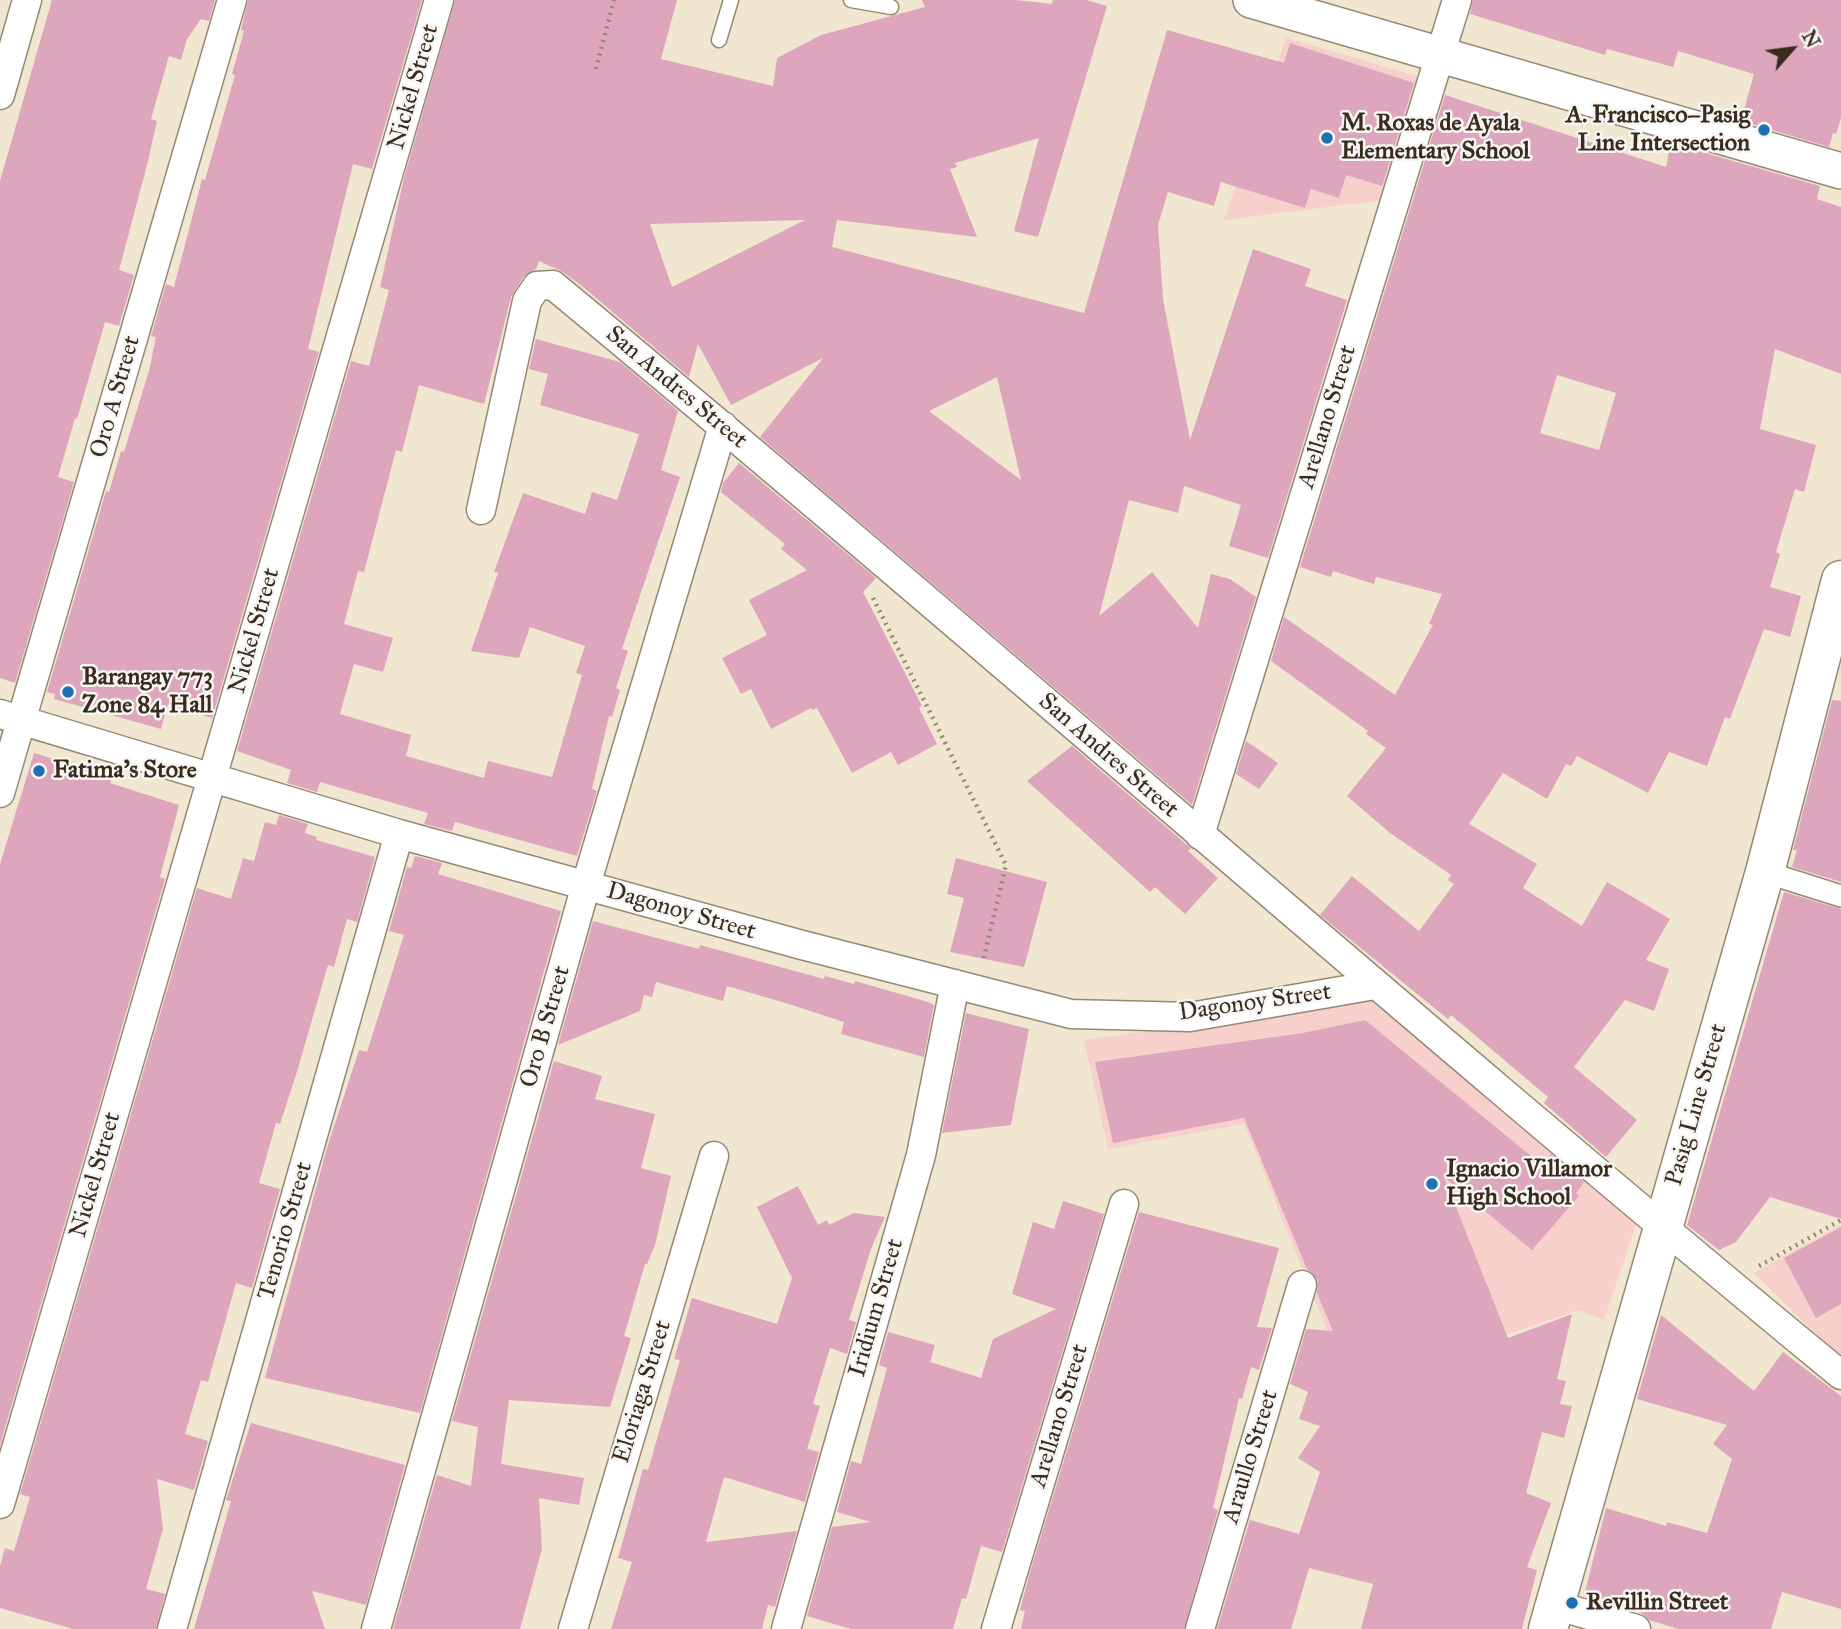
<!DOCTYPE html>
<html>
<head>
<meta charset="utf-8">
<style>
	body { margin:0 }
	#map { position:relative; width:1841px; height:1629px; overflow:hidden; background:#f1e6cf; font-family:"IM FELL Great Primer",serif }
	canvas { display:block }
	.north { position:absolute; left:1757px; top:14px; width:70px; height:70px; -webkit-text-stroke:5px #f6f6f2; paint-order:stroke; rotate:62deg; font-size:19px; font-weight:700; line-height:28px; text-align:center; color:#3b2a1e }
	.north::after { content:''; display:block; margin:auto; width:24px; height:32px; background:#3b2a1e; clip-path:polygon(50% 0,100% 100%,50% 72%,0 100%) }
</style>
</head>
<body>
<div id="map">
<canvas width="1841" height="1629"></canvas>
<div class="north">N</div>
</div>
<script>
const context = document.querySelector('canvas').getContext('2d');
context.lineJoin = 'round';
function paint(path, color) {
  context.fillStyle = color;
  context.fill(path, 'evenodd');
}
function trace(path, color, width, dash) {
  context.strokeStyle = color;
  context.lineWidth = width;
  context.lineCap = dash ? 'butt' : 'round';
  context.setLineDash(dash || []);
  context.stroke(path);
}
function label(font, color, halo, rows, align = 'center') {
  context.font = font + ' "IM FELL Great Primer",serif';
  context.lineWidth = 5;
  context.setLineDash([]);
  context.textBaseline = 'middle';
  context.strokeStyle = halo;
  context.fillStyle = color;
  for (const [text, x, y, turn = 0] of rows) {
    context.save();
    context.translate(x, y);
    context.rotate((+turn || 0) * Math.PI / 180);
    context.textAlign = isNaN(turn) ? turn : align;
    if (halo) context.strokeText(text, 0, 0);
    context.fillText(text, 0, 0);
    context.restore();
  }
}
const built = new Path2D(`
	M1286 38 1421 77 1384 200 1224 220Z
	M1377 999 1638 1219 1604 1320 1579 1310 1350 1387 1244 1124 1108 1149 1084 1040Z
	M1841 1225V1356L1839 1357 1754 1273Z`);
const building = new Path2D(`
	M52 0H215L209 21 201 19 187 39 181 60 169 56 151 119 157 121 147 165 119 270 134 275 119 326 105 322 77 419 75 418 58 477 74 482 15 683 0 678V181Z
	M248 0H422L372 169 353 164 308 349 319 352 212 718 168 704 161 729 54 699 55 694 47 692 106 491 109 492 121 451 124 452 149 371 156 337 151 336 166 284 174 287 202 179 205 180 235 75 232 74 244 31 241 30Z
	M455 0H677L661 59 773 86 777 58 821 35 925 7 922 0H1016L1052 4 1053 0H1086L1107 6 1038 237 1014 231 1039 138 955 163 957 167 950 169 977 237 837 220 832 247 1084 313 1167 30 1284 63 1290 43 1414 83 1382 186 1346 175 1339 198 1311 189 1305 208 1221 182 1214 206 1168 192 1158 225 1163 299 1190 440 1253 249 1311 269 1305 286 1347 300 1268 558 1229 546 1241 505 1184 486 1178 513 1129 500 1099 616 1152 572 1198 628 1211 574 1230 579 1256 597 1192 805 760 437 823 358 731 405 698 344 689 377 582 286 563 272 539 261 536 269 524 276 511 297 484 404 419 385 402 452 396 450 364 572 358 571 344 624 393 638 383 672 354 664 340 714 411 735 406 756 484 778 488 761 552 777 582 675 576 673 585 646 530 627 519 658 471 651 498 573 494 572 523 493 585 514 592 492 617 500 639 434 540 405 548 374 529 369 536 339 620 362 678 411 661 470 680 477 622 649 628 651 616 688 620 690 612 717 609 716 592 789 597 791 577 856 455 822 452 831 424 824 428 813 320 782 317 792 287 783 291 770 237 751 351 361 369 366 389 290 380 287 404 178ZM805 220 672 287 650 224ZM997 377 1021 480 929 411Z
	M1473 0H1841V118L1836 134 1833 133 1829 147 1741 121 1754 74 1678 51 1673 67 1607 49 1605 55 1470 14Z
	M1445 95 1666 167 1671 143 1820 186 1817 199 1841 207V374L1775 349 1760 429 1816 445 1804 492 1795 489 1776 552 1780 554 1770 587 1801 596 1790 637 1764 629 1730 719 1725 717 1707 766 1669 752 1648 793 1577 756 1571 766 1566 764 1547 799 1503 773 1469 824 1537 864 1523 888 1582 926 1607 882 1670 919 1646 960 1669 969 1654 1011 1625 1000 1574 1067 1637 1120 1606 1157 1544 1103 1548 1097 1451 1015 1448 1019 1320 915 1352 876 1419 931 1454 884 1448 880 1451 875 1390 833 1347 796 1386 748 1366 734 1368 731 1271 661 1284 617 1395 695 1433 625 1429 624 1442 594 1376 577 1374 584 1333 571 1331 577 1300 567ZM1557 375 1616 393 1599 450 1540 433Z
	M739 463 876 578 863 592 922 706 919 708 937 744 898 765 891 752 852 773 817 708 812 710 811 708 771 729 751 689 741 694 722 658 767 635 749 600 807 570 781 549 785 544 721 492 723 483Z
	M1832 700 1841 701V882L1792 867 1797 850H1793Z
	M1246 741 1278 763 1259 789 1236 774Z
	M1072 746 1186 844 1191 848 1188 851 1218 878 1185 914 1155 887 1150 892 1027 781Z
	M34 753 112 777 110 783 179 805 160 877 165 879 0 1445V864Z
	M279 815 308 824 305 833 317 837 316 840 375 857 357 922 347 919 334 967 328 965 296 1075 280 1124 276 1123 259 1183 280 1189 252 1288 236 1283 208 1382 201 1380 185 1434 208 1441 194 1490 157 1479 163 1529 146 1589 165 1594 156 1629H73L0 1608V1566L5 1548 14 1551 30 1497 20 1494 197 888 231 899 243 858 254 861 265 822 276 825Z
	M415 856 442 863 438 874 561 911 420 1413 265 1378 326 1151 359 1050 367 1052 404 935 389 931 407 867 411 868Z
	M956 858 1047 882 1024 967 950 952 964 898 947 894Z
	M1784 892 1841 909V1219L1770 1197 1736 1242 1719 1250 1687 1225Z
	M593 921 699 949 700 945 824 979 825 976 854 984 855 981 928 1002 934 1005 924 1057 841 1034 844 1022 789 1004 727 986 723 1001 656 982 652 997 644 995 640 1011 558 1045Z
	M966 1013 1029 1029 1011 1125 942 1133Z
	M1365 1020 1542 1165 1551 1154 1584 1182 1576 1193 1579 1196 1532 1250 1444 1177 1508 1338 1572 1314 1557 1379 1566 1381 1560 1404 1572 1406 1564 1438 1542 1432 1526 1493 1551 1503 1527 1567 1537 1570 1522 1629H1361L1373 1584 1309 1568 1291 1629H1217L1250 1520 1299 1534 1320 1472 1298 1458 1320 1426 1299 1419 1308 1392 1290 1384 1306 1329 1333 1331 1317 1293 1318 1280 1307 1269 1244 1118 1113 1143 1095 1062 1303 1033Z
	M554 1061 602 1076 595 1099 655 1114 641 1168 671 1176 655 1245 647 1264H645L624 1336 631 1338 610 1407 509 1400 501 1464 584 1478 579 1505 539 1498 542 1549 520 1629H393L437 1475 471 1486 478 1427 452 1421Z
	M798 1186 818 1225 827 1220 829 1225 854 1213 885 1217 871 1249 849 1320 856 1322 847 1354 830 1348 813 1404 820 1406 807 1449 819 1452 805 1502 724 1477 706 1542 797 1531 775 1607 768 1605 762 1629H611L632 1562 618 1558 643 1469 648 1470 680 1360 674 1359 692 1298 777 1324 792 1278 757 1207Z
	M1063 1201 1104 1214 1002 1552 981 1546 966 1599 962 1598 953 1629H851L807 1616 832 1527 871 1522 837 1512 851 1461 861 1464 887 1368 879 1365 888 1332 935 1345 930 1362 981 1378 993 1339 1056 1309 1012 1294 1033 1222 1054 1229Z
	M1139 1212 1279 1248 1257 1327 1272 1328 1259 1370 1251 1367 1242 1399 1239 1398 1213 1508 1218 1510 1184 1629H1021L1025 1611 1020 1610 1029 1576Z
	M1841 1227V1304L1816 1318 1784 1258Z
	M1661 1315 1754 1391 1783 1352 1841 1396V1609L1782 1592 1771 1629H1678L1649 1620 1641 1613 1584 1596 1606 1508 1666 1526 1667 1522 1707 1533 1732 1459 1713 1444 1727 1425 1637 1399Z
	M251 1423 405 1465 366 1605 312 1591 325 1629H194L231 1501 226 1500Z`);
const path = new Path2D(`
	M596 69 614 0
	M873 598 1006 865 983 961
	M1759 1266 1841 1220`);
const service = new Path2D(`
	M851 0 891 7
	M719 40 731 0`);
const pedestrian = new Path2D(`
	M1765 872 1841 896`);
const minor = new Path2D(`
	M0 95 27 0
	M481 510 527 301 537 286 553 285C986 644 1407 1018 1841 1375
	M0 714 399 834 802 945 1071 1014 1190 1017 1375 985
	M0 793 232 0
	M1200 835 1457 0
	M0 1504 439 0
	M1555 1605 1636 1629
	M172 1629 399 834
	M376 1629 586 885 723 426
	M573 1629 714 1156
	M786 1629 921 1155 955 984
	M996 1629 1124 1204
	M1200 1629 1302 1285`);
const tertiary = new Path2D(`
	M1251 0 1841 171`);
const secondary = new Path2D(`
	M1548 1629 1765 872 1841 580`);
const markers = [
	[1764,130,7,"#1f6fb2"],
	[1327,138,7,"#1f6fb2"],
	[68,692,7,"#1f6fb2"],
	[39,771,7,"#1f6fb2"],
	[1432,1184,7,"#1f6fb2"],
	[1572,1603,7,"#1f6fb2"]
];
const streetNames = [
	["Nickel Street",414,87,-74],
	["San Andres Street",676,388,40],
	["Oro A Street",116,397,-74],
	["Arellano Street",1328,417,-73],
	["Nickel Street",255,631,-74],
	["San Andres Street",1108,756,41],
	["Dagonoy Street",681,912,16],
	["Dagonoy Street",1255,1003,-8],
	["Oro B Street",546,1027,-74],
	["Pasig Line Street",1697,1105,-74],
	["Nickel Street",96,1175,-74],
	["Tenorio Street",286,1231,-74],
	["Iridium Street",877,1308,-74],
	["Eloriaga Street",643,1392,-73],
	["Arellano Street",1060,1416,-73],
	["Araullo Street",1251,1457,-73]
];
const poiNames = [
	["A. Francisco–Pasig",1750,116,"right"],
	["Line Intersection",1750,144,"right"],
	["M. Roxas de Ayala",1341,124],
	["Elementary School",1341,152],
	["Barangay 773",82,678],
	["Zone 84 Hall",82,706],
	["Fatima's Store",53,771],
	["Ignacio Villamor",1446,1170],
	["High School",1446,1198],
	["Revillin Street",1586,1603]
];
paint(built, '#f7d0cc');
paint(building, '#dea6bc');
trace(service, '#968876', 17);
trace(pedestrian, '#968876', 24);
trace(minor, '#968876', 31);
trace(tertiary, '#968876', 38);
trace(secondary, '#968876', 41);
trace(path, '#968876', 4.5, [2, 5]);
trace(service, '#fff', 14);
trace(pedestrian, '#fff', 21);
trace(minor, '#fff', 28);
trace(tertiary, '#fff', 35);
trace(secondary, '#fff', 38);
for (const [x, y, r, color] of markers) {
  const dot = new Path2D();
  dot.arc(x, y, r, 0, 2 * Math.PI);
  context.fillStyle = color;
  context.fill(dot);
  trace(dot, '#f6f6f2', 2.5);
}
label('24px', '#3b2a1e', '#f6f6f2', streetNames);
label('bold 24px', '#3b2a1e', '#f6f6f2', poiNames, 'left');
</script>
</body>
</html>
